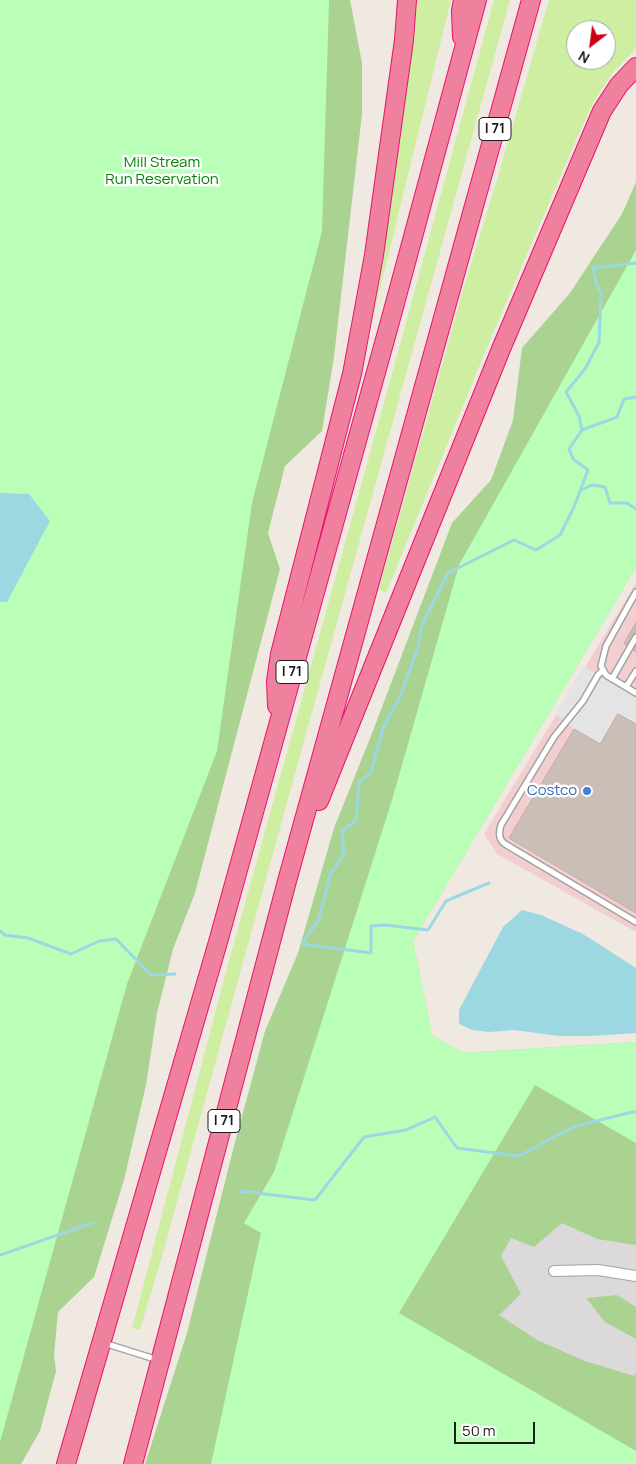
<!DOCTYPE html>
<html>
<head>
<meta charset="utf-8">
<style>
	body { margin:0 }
	#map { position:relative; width:636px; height:1464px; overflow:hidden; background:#efe9e1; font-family:Manrope,sans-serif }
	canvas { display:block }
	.north { position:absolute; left:566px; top:20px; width:50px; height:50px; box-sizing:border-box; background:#fff; border:1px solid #a4a4a4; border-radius:50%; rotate:210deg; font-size:14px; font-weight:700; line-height:20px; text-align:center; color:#1c1c1c }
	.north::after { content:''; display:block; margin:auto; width:18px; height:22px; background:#c90012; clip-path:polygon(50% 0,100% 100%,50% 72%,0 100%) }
	.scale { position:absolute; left:454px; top:1422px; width:81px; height:22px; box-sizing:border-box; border:2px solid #1c1c1c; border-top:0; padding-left:6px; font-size:15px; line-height:18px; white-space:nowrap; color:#1c1c1c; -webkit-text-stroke:4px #fff; paint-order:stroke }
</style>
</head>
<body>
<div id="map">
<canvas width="636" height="1464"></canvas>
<div class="north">N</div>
<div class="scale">50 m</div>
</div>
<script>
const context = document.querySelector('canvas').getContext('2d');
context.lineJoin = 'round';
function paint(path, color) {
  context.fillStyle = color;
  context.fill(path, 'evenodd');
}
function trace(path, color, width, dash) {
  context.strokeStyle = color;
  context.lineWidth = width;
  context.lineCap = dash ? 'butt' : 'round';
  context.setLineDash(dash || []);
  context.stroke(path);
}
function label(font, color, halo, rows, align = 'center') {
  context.font = font + ' Manrope,sans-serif';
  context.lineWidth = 5;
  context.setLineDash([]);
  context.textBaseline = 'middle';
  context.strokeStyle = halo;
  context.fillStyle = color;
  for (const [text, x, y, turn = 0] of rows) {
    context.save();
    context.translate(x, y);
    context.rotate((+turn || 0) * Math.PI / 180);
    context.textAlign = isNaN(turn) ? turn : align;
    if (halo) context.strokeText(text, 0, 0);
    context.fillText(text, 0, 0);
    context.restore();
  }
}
const residential = new Path2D(`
	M636 1143V1451L399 1313Z`);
const commercial = new Path2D(`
	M636 583V932L497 854 484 834Z`);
const grass = new Path2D(`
	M413 0H451L368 338Z
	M494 0H510L301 752 161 1260 140 1330 132 1328 226 972 395 363Z
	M549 0H636V49L613 72 593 103 577 138 493 333 386 593 379 589 463 290 497 180ZM576 30H606V60H576Z`);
const forest = new Path2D(`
	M0 0H350L362 63V114L334 357 322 431 285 466 268 533 280 569 195 893 173 949 157 1013 146 1085 124 1180 94 1277 58 1312 54 1355 56 1371 40 1431 21 1464H0Z
	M636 182V567L413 941 432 1035 463 1053 636 1042V1245L597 1239 562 1223 534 1247 511 1238 501 1256 521 1294 499 1315 537 1340 585 1361 634 1376 636 1373V1464H145L187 1333 234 1146 265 1031 298 953 334 828 371 736 452 523 491 480 513 420 522 348 570 293 622 214Z
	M617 1295 636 1307V1339L605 1322 586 1298Z`);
const park = new Path2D(`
	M0 0H329L322 231 252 503 217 751 127 984 0 1442Z
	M636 250V567L413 941 432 1035 463 1053 636 1042V1143L535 1085 399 1313 636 1451V1464H211L261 1233 244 1223 274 1172 392 800 459 565Z`);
const parking = new Path2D(`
	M583 666 636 697V724L618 714 600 744 574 729 556 714Z`);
const water = new Path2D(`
	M0 493 29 494 50 521 7 602H0Z
	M522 910 541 915 583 934 636 968V1033L591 1036H559L514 1030 489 1032 472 1030 459 1024V1010L503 927Z`);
const stream = new Path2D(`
	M582 430 617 417 624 399 636 397
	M581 490 592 485 605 487 610 503H627L636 509
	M489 883 446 901 428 930 385 925 371 926V953L302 944 319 919 330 875 344 854 342 832 356 820 359 783 371 772 383 728 400 697 418 647 422 625 448 573 514 540 536 550 560 535 574 507 588 470 573 459 569 449 582 430 579 416 566 392 585 369 599 342 601 294 596 283 593 268 636 263
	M0 931 5 935 28 938 71 954 99 941 116 939 151 975 175 974
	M240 1191 315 1200 364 1137 406 1130 435 1117 457 1148 519 1156 573 1127 632 1112H636
	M0 1255 92 1223`);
const building = new Path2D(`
	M636 623V652L624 644Z
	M618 714 636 724V913L509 838 574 729 600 744Z`);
const service = new Path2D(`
	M636 592 606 646 601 666 606 675 636 693
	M603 670 598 675 583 701 554 737 501 825C499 832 498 839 505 844L636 922
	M612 679 636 637
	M626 687 636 671
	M104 1343 158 1360`);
const minor = new Path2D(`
	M554 1271 598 1270 636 1276`);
const motorway = new Path2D(`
	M462 37 461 11 463 0
	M277 706 276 681 280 654 352 374 374 255 404 40 407 0
	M319 801 501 349 602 111 619 85 636 67
	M66 1464 218 942 391 318 477 0
	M133 1464 287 881 531 0`);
const markers = [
	[587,791,5,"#3f7fe0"]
];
const shields = [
	[495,129,32],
	[292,672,32],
	[224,1121,32]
];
const shieldNames = [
	["I 71",495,129],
	["I 71",292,672],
	["I 71",224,1121]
];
const parkNames = [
	["Mill Stream",162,163],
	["Run Reservation",162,180]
];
const shopNames = [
	["Costco",577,791]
];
paint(residential, '#dbd9d9');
paint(commercial, '#f2ced0');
paint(grass, '#ceefa1');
paint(forest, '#aad391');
paint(park, '#b9ffb8');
paint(parking, '#e4e4e4');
paint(water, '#9cd8e2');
trace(stream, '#9cd8e2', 3);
paint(building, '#cbbeb7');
trace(building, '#c2ada2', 1);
trace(service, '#a3a3a3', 8);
trace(minor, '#a3a3a3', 12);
trace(motorway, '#e9126f', 20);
trace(service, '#fff', 5);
trace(minor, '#fff', 10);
trace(motorway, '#ef809e', 18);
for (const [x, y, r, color] of markers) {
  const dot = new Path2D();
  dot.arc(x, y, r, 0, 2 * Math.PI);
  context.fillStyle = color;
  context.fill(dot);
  trace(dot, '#fff', 2);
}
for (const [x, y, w] of shields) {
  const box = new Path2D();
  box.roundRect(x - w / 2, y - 11.5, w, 23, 4);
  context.fillStyle = '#fff';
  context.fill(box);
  trace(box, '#1c1c1c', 1);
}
label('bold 14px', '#1c1c1c', null, shieldNames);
label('15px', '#018400', '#fff', parkNames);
label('15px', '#366cbe', '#fff', shopNames, 'right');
</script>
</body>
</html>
